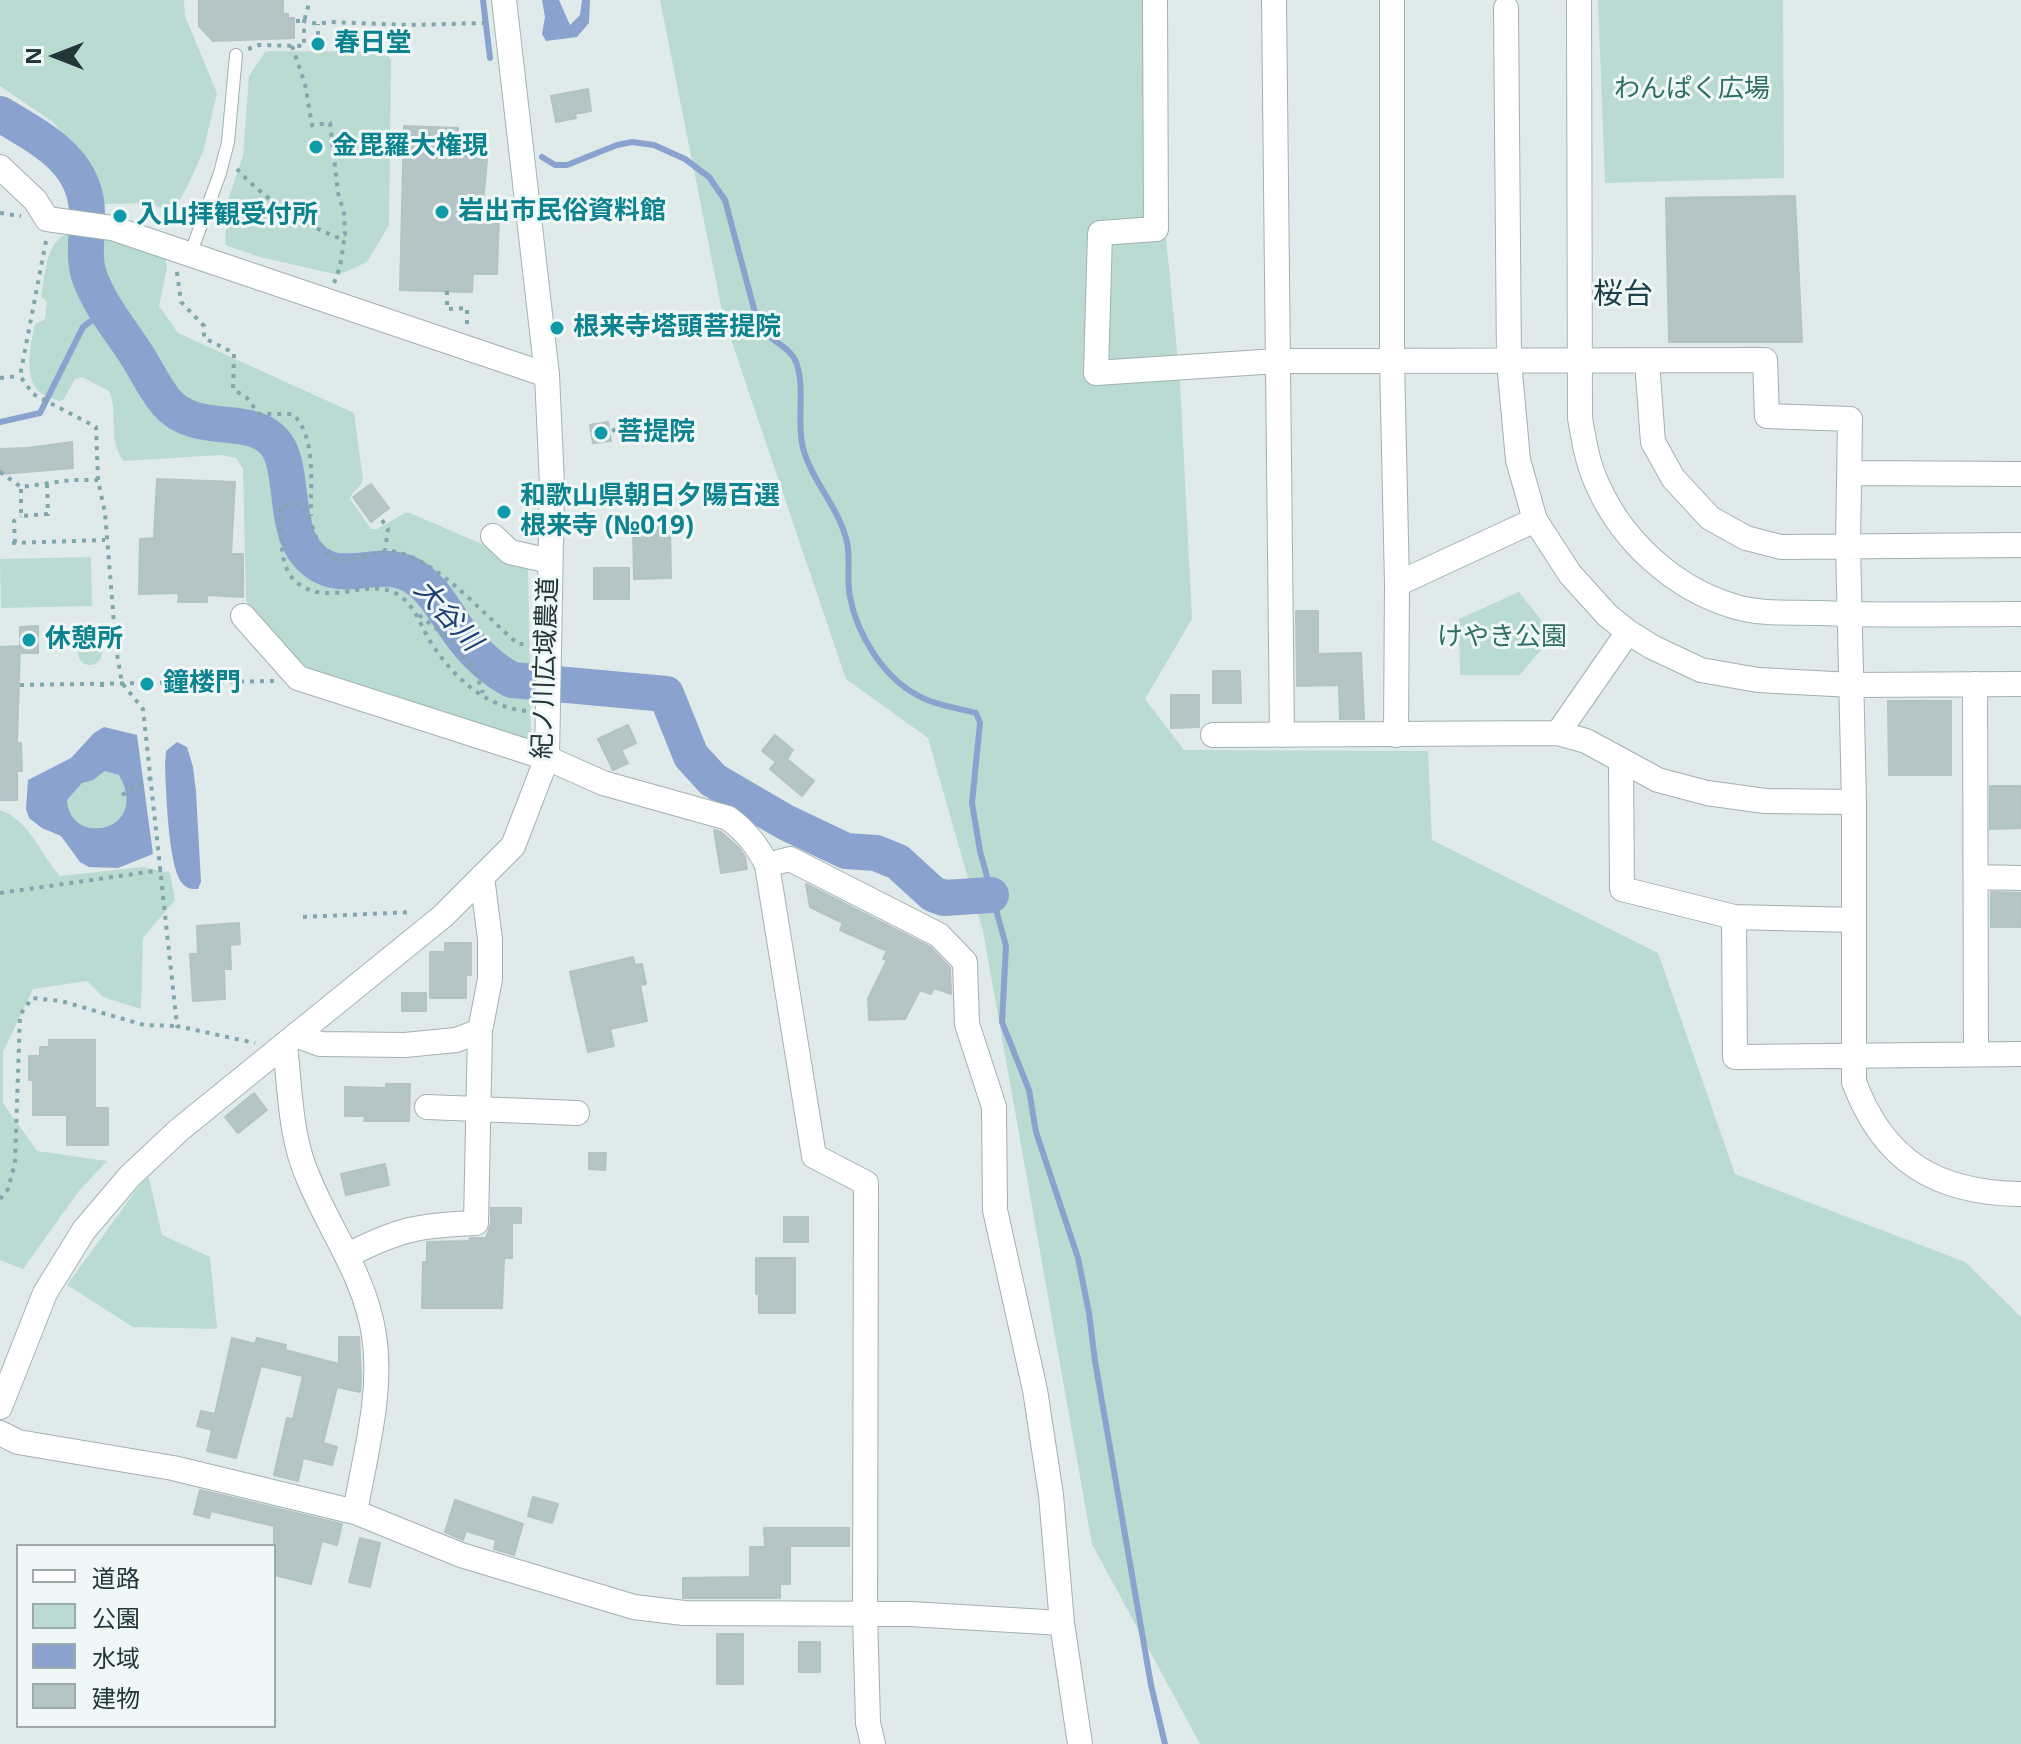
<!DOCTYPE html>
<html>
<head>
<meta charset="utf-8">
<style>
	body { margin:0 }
	#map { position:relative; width:2021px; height:1744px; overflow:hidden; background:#e0eaea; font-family:"Noto Sans","Noto Sans JP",sans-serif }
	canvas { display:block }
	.legend { position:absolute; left:16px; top:1544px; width:260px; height:184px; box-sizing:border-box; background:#f0f7f7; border:2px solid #9da9ab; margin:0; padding:10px 14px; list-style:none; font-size:24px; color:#21353a }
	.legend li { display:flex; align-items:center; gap:16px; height:40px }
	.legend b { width:40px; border:2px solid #9da9ab }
	.north { position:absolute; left:16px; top:16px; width:80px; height:80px; -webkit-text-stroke:6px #f0f7f7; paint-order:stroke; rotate:270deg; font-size:22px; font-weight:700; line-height:32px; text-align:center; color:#21353a }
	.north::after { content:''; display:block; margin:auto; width:28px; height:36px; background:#21353a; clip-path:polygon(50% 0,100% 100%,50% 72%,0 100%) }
</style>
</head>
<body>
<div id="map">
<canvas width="2021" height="1744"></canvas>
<ul class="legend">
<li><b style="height:10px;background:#fff"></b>道路</li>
<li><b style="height:22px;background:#b9dbd2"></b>公園</li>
<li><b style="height:22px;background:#8aa3ce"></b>水域</li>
<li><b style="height:22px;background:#b5c5c5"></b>建物</li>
</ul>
<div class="north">N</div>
</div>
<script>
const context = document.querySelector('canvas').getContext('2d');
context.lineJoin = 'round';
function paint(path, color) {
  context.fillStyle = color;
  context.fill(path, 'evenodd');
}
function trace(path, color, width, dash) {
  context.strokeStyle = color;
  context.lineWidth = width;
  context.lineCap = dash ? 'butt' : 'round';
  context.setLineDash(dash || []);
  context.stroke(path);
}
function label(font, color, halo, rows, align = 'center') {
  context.font = font + ' "Noto Sans","Noto Sans JP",sans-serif';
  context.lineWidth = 6;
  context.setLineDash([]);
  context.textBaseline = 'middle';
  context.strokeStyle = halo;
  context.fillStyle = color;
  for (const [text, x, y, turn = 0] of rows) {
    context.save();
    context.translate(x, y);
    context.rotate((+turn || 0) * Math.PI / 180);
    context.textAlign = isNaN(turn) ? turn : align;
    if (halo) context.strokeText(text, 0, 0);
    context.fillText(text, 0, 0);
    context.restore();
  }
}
const green = new Path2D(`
	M0 0H184L185 16 217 93 203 152 187 187 172 214 152 203 101 204 83 161 53 122 0 86Z
	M660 0H1143L1180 382 1192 619 1145 699 1184 750 1428 751 1432 840 1658 953 1735 1174 1965 1262 2021 1317V1744H1200L1092 1544 983 931 928 738 846 679 723 316Z
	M1598 0H1783L1784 178 1605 183Z
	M270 51 385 52 391 60 389 225 367 262 339 275 260 257 225 245 228 200 243 156 249 76 265 52Z
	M69 233 96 235 165 258 167 267 159 306 178 333 354 413 363 479C361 488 352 490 350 499L371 529H377L405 513H410L528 564 531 740 306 672 249 608 246 599 243 469 236 458 221 455 124 461C107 442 119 414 109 391L82 377 75 379 64 399 60 401C54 399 46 397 41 393 22 379 31 343 35 324L45 319 47 302 41 296C46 274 45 241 69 233Z
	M91 557 92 606 1 608 0 559Z
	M1519 592 1553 635 1520 675H1460L1459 619Z
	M78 653a12 12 0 1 1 24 0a12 12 0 1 1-24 0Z
	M105 771 119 775C151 831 70 848 67 800L82 783Z
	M0 810C30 820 40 854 60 876L143 867 170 873 175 900 143 938 141 1009 103 997 87 981 33 989 3 1052V1103L37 1151 107 1161 79 1191 23 1269 0 1260Z
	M148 1174 162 1235 210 1257 217 1329 133 1327 67 1285Z`);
const water = new Path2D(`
	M542 0H559L570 25 580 15 582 0H590L589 23 577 37 546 41 542 34 545 17Z
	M104 727 137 735 153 854 118 868 89 867 80 862 61 836 42 828 29 818 26 809 28 780 71 758 94 733ZM105 771 119 775C151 832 70 848 67 800L82 783 93 780Z
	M177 742 187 747 193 767 196 792 201 882 198 889C191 889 187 889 182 883 168 866 166 788 165 765L166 751Z`);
const stream = new Path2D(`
	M483 0 490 58
	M542 157 555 165H567L617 145 632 142 654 145 685 159 709 177 725 200 758 324C767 340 789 345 796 362 806 389 796 421 803 448 812 482 839 507 847 542 851 560 846 579 850 597 857 634 883 677 917 695 934 705 957 708 976 713L980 723 972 803 980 851 1006 946 1002 1022 1029 1090 1036 1132 1078 1258 1089 1313 1095 1361 1151 1685 1165 1744
	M0 422 40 413 83 327 91 321 108 315`);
const river = new Path2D(`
	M0 114C43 140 89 162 87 218 87 238 83 260 90 278 100 305 118 327 134 351 145 367 153 386 166 402 197 438 252 412 276 444 293 466 285 521 303 548 334 594 377 554 413 576 434 589 445 612 459 632 473 651 491 669 512 680L666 694 691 756 713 780 785 822 846 851 876 853 898 862 933 894 944 898 991 895`);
const building = new Path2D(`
	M199 0H283V14H288V18H294V38L213 41 199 26Z
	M588 89 591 111 575 114 576 118 556 122 551 96Z
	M404 126 458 128 457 150 476 151V159H487L482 215H499L497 274H473L472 292 400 290Z
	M1795 196 1802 342H1669L1666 198Z
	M608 422 611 441 593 443 590 425Z
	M72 442 73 468 1 474 0 449 27 448Z
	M157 479 235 482 231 554H243V597L207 595V602H178L179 593 139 594 140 539 154 538Z
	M371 484 389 508 371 522 353 497Z
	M633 527H670L671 578 634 579Z
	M594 568H629V599H594Z
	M1296 611H1318V654L1361 653 1364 719H1340L1339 685 1297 686Z
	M38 626V653H20V627Z
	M20 646 17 743H21L22 771H17V800H0V647Z
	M1213 671H1240L1241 703H1213Z
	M1171 695H1199V727L1171 728Z
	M1888 701H1951V775H1889Z
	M628 725 636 743 621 750 628 763 613 770 598 739Z
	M775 735 793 750 787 759 814 781 802 796 770 769 776 762 762 751Z
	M1990 786H2021V828L1990 829Z
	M714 830 721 832 739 848 745 857 747 869 721 873Z
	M806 884 930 947 950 968 951 994 934 988 931 994 920 990 905 1019 869 1020 868 999 887 960 883 959 887 951 840 930 843 923 810 907Z
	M1991 892 2021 893V927H1991Z
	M239 923 240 944 230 945 231 969H224L225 999 193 1001 190 954H198L197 926Z
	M445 943H471V975H466V998H430V952H445Z
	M633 957 635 965 642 964 646 984 640 985 647 1021 610 1029 614 1046 588 1052 570 972Z
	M402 993H426V1011H402Z
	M49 1040H95V1108H108V1145H67V1115H33V1080H29V1056H40V1047H49Z
	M386 1084H410L409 1121H364L365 1116H345V1087L386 1088Z
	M254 1093 267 1110 238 1133 225 1117Z
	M589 1153H606L605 1170 589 1169Z
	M385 1164 389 1185 346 1195 341 1174Z
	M491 1208H521V1223H512V1258H504L502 1308H422L423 1262H427V1242L469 1241 470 1238H486L491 1224Z
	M784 1217H808V1242H784Z
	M756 1258H795V1313H759V1294H756Z
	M339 1337H359L361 1379 360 1392 337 1387 323 1443 337 1447 332 1465 303 1458 298 1481 274 1475 287 1418 293 1419 303 1376 261 1366 236 1458 207 1451 212 1430 197 1426 201 1411 215 1414 232 1338 255 1344 257 1338 286 1345 285 1350 339 1364Z
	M200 1490 342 1524 337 1545 322 1541 311 1584 274 1575V1526L211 1511 209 1518 194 1514Z
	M533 1497 558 1504 552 1523 528 1516Z
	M455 1500 523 1524 514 1555 494 1549 496 1540 466 1531 463 1540 445 1532Z
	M764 1528H849V1546H790V1584H780V1598H683V1578L750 1577V1547H765Z
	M360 1538 380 1543 370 1587 349 1582Z
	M717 1634H743V1684H717Z
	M799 1642H820V1672H799Z`);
const path = new Path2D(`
	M296 21H304L310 0
	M318 35V24
	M292 46 305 84 313 131
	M248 49 259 45 304 46V21L318 24 329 22 409 25 485 23
	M237 169C263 198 302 224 339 238L345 234 344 213 338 193 330 123 312 125
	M0 213 21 216
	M46 241 20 376 33 394 96 427 98 480 105 513 116 648 122 683 143 709 177 1026 255 1043
	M177 272 181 302 204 326V338L234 353 233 389 247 398 259 414H293C317 438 310 484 311 516
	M334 283 340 267 345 234
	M447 291V309L467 308V326
	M0 378 20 376
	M612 431 616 429
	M0 472 21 487
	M47 484 48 514 21 516V487L71 480H98
	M382 520 388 529 385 550
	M12 543 105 540
	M15 543 14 521 21 516
	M419 615 442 633 474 668 483 693
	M102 683V692
	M20 685 274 681
	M526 711C483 707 448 672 427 636 419 621 414 606 400 596 371 574 326 611 294 580 278 564 282 531 281 509L283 504H301C315 521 313 546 330 556 352 569 374 547 396 552 439 561 485 616 518 644H529
	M122 795 151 778
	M0 893 162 870
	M303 917 412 912
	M0 1199 8 1189 15 1163 20 1015 32 998 61 1001 144 1025 177 1026`);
const lane = new Path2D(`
	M190 255 220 173 228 142 236 55`);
const street = new Path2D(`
	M1155 0 1156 229 1100 233 1096 373 1277 361 1765 360 1767 416 1850 419 1848 545 1854 802V1082C1884 1162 1937 1193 2021 1194
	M1274 0 1282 735
	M1392 0V361L1397 584 1396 735
	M1506 8 1509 362 1518 460 1535 520 1570 574 1607 615 1628 632 1652 647 1701 670 1758 680 1852 685 2021 684
	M0 167 35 200 47 219 112 228 547 375
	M1647 362 1653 442 1673 478 1710 518 1746 538 1781 547 2021 545
	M1850 473 2021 474
	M493 536 510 552 550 561
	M1397 584 1535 520
	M243 616 298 678 547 758 603 783 728 818C746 831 757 845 767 865L814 1156 866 1183 865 1614 868 1723 873 1744
	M1975 684 1976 1054
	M1558 733 1628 632
	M1213 735 1558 733 1586 741 1658 780 1707 793 1765 801 1854 802
	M1621 762 1622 889 1734 917 1854 920
	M767 865 790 859 939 935 965 962 967 1024 994 1107 995 1210 1035 1390 1051 1495 1062 1623 1080 1744
	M1976 877 2021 878
	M1734 917 1735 1057 2021 1054
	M296 1035 320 1044 405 1045 456 1040 480 1031
	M285 1045C290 1088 290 1137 308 1177 330 1231 365 1276 374 1335 383 1393 365 1455 355 1512
	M427 1107 577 1113
	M348 1255C399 1229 420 1225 476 1223L480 1031 490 979V939L482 877
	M0 1433 18 1442 173 1468 355 1512 461 1555 634 1607 684 1613 910 1614 1062 1623`);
const secondary = new Path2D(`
	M1579 0 1580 418C1584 442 1588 466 1599 488 1624 543 1676 589 1733 606 1762 615 1790 612 1819 613 1886 616 1954 614 2021 614
	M0 1407 45 1293 84 1230 130 1176 179 1130 443 916 513 846 547 758 552 484 547 375 504 0`);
const markers = [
	[318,44,8,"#0f9aa8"],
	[316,147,8,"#0f9aa8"],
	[442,212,8,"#0f9aa8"],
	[120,216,8,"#0f9aa8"],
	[557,328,8,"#0f9aa8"],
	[601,433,8,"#0f9aa8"],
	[504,512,8,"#0f9aa8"],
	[29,640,8,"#0f9aa8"],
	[147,684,8,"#0f9aa8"]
];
const cultureNames = [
	["春日堂",334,44],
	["金毘羅大権現",332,147],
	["岩出市民俗資料館",458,212],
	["入山拝観受付所",136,216],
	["根来寺塔頭菩提院",573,328],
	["菩提院",617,433],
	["和歌山県朝日夕陽百選",520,497],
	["根来寺 (№019)",520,527],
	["休憩所",45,640],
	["鐘楼門",163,684]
];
const parkNames = [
	["わんぱく広場",1692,90],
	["けやき公園",1502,638]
];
const streetNames = [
	["紀ノ川広域農道",546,668,-88]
];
const waterNames = [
	["大谷川",447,616,48]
];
const quarterNames = [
	["桜台",1623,295]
];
paint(green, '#b9dbd2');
paint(water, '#8aa3ce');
trace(stream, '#8aa3ce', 6);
trace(river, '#8aa3ce', 36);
paint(building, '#b5c5c5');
trace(building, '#b3c2c3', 2);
trace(lane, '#a3b0b2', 14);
trace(street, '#a3b0b2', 26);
trace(secondary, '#a2b5b8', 26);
trace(path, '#81a6ad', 4, [4, 6]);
trace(lane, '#fff', 12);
trace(street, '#fff', 24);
trace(secondary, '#fff', 24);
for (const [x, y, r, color] of markers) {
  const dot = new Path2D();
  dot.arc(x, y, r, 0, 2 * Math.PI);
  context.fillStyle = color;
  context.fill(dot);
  trace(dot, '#f0f7f7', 3);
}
label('bold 26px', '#0d838f', '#f0f7f7', cultureNames, 'left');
label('26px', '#2d6f66', '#f0f7f7', parkNames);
label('26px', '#21353a', '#f0f7f7', streetNames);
label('italic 28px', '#1e3d73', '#f0f7f7', waterNames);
label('30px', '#1e404b', '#f0f7f7', quarterNames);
</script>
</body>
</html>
